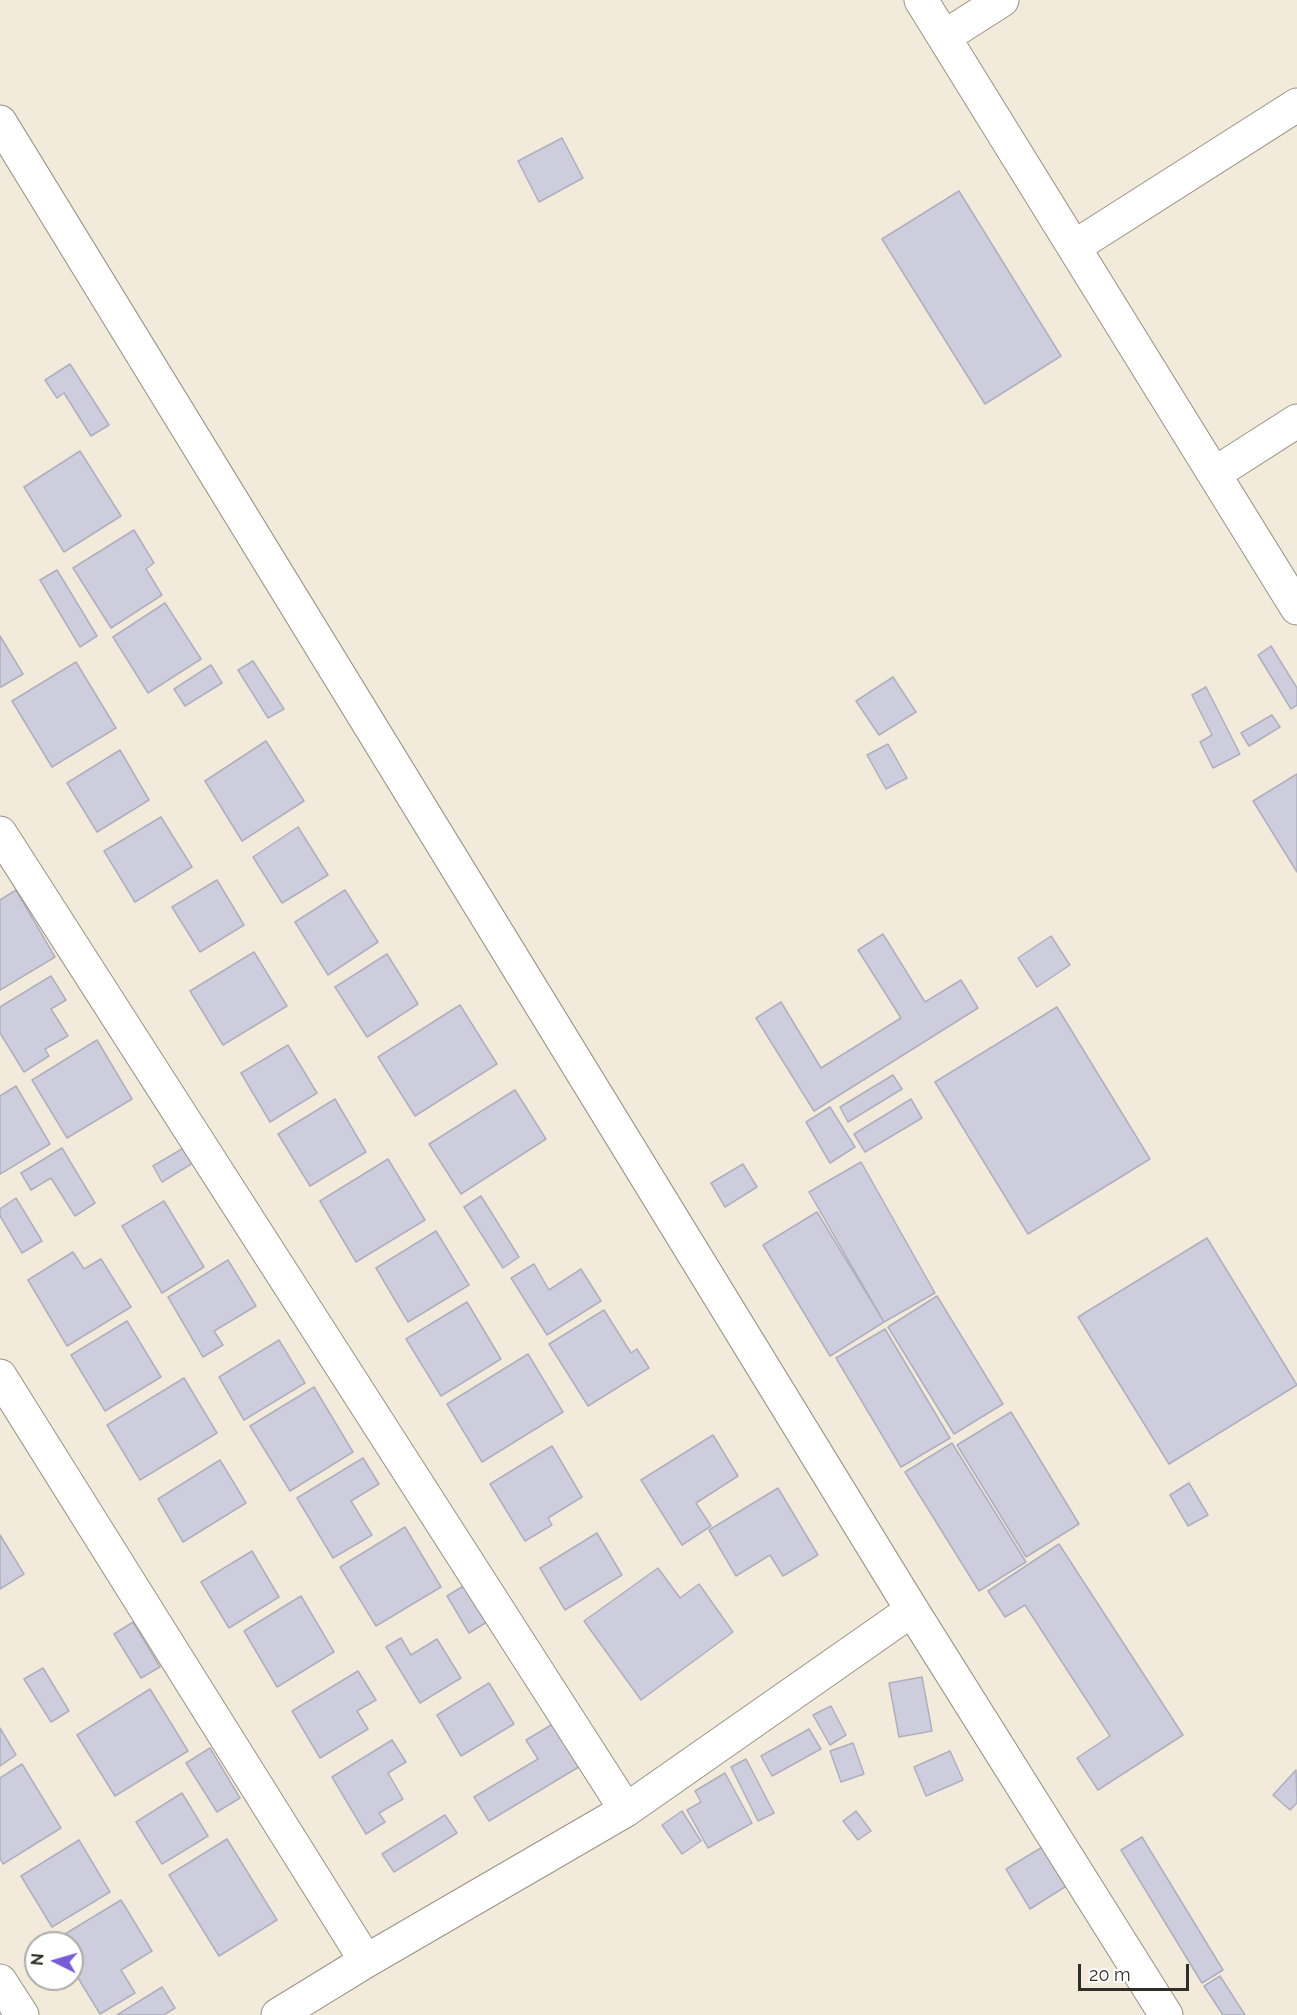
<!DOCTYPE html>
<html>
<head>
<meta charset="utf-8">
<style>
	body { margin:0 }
	#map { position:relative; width:1297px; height:2015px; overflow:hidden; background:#f2eadb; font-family:Raleway,sans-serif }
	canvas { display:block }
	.north { position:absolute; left:24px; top:1931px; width:60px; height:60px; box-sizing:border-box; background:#fff; border:2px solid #adaba9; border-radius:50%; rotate:275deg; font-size:16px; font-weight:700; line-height:24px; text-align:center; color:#312e28 }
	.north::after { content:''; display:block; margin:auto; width:21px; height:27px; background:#785bd5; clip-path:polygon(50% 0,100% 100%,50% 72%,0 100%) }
	.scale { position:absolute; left:1078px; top:1964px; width:111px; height:27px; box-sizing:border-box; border:3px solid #312e28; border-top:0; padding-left:8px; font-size:18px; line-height:21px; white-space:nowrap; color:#312e28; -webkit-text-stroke:4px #fff; paint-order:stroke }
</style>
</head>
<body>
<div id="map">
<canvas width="1297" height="2015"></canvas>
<div class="north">N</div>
<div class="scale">20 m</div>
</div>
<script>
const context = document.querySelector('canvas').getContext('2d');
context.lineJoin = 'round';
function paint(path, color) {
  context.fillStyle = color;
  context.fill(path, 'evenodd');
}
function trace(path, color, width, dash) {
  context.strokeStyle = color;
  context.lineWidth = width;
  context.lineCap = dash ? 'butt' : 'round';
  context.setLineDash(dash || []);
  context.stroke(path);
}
const building = new Path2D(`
	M562 138 583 178 539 202 518 161Z
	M959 191 1061 356 985 404 882 239Z
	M70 364 109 425 91 436 64 393 57 398 45 380Z
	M80 451 121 516 64 552 24 487Z
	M134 530 154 563 146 569 162 595 111 628 73 568Z
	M57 570 97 636 80 647 40 580Z
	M165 603 201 659 148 693 113 637Z
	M0 636 23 674 1 687 0 686Z
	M1271 646 1297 688V705L1291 709 1258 655Z
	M253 661 284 709 268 718 238 670Z
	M76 662 116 728 52 767 12 701Z
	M211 665 222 683 185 706 174 689Z
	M893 677 916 712 879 735 856 701Z
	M1206 687 1240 754 1213 768 1200 742 1212 735 1192 695Z
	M1272 715 1280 727 1249 746 1241 733Z
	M266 741 304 801 242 841 205 781Z
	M888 744 907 778 886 789 867 755Z
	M120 750 149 800 97 832 67 783Z
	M1297 774V872L1253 801Z
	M161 817 192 867 135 902 104 851Z
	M298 827 328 875 282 903 253 857Z
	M217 880 244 925 200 952 172 907Z
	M16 890 55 957 0 990V900Z
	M345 890 378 942 328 975 295 922Z
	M883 934 925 1002 961 980 978 1008 814 1111 756 1018 781 1002 821 1068 901 1018 858 950Z
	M1051 936 1070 965 1037 987 1018 958Z
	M254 952 287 1006 223 1045 190 991Z
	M387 954 418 1004 367 1037 335 987Z
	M51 976 66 1000 51 1009 68 1036 45 1049 49 1056 24 1072 0 1033V1007Z
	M460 1005 497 1064 415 1116 378 1057Z
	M1057 1007 1150 1159 1028 1234 935 1082Z
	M97 1040 132 1099 67 1138 32 1080Z
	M288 1045 317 1093 270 1122 241 1073Z
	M893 1075 902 1089 848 1122 840 1107Z
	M16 1086 50 1144 0 1174V1096Z
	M515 1090 546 1139 461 1194 429 1144Z
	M335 1099 366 1152 310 1186 278 1134Z
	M911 1099 922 1118 865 1152 854 1134Z
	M830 1107 855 1147 830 1163 806 1122Z
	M192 1143 201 1158 162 1182 153 1166Z
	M62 1148 95 1203 75 1216 51 1178 31 1190 21 1173Z
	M388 1159 425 1220 356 1262 320 1201Z
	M861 1162 935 1293 884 1322 809 1192Z
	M743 1164 757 1187 725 1207 711 1183Z
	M481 1196 519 1257 503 1268 464 1207Z
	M16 1198 42 1241 22 1253 0 1216V1209Z
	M164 1201 204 1267 162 1293 122 1226Z
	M817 1212 884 1322 830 1356 763 1245Z
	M436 1231 469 1285 408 1322 376 1268Z
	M1207 1238 1297 1385 1169 1464 1078 1317Z
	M73 1252 84 1269 101 1259 131 1307 67 1346 28 1280Z
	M228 1260 256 1306 214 1331 223 1345 203 1357 168 1297Z
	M534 1264 549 1290 581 1269 601 1301 547 1335 511 1278Z
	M937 1296 1003 1404 954 1434 888 1327Z
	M467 1302 501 1359 441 1396 406 1339Z
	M604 1310 631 1353 637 1349 649 1368 588 1406 549 1344Z
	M127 1321 161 1377 105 1411 71 1355Z
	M885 1329 950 1438 901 1467 836 1358Z
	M279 1340 305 1383 244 1420 219 1377Z
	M528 1354 563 1412 482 1462 447 1404Z
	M184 1378 217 1433 140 1480 107 1425Z
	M314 1387 353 1452 290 1491 250 1426Z
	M1011 1412 1079 1524 1026 1557 957 1445Z
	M713 1435 738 1476 696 1503 711 1526 682 1545 641 1480Z
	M952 1443 1026 1562 979 1591 905 1472Z
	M552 1446 582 1497 548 1518 552 1525 525 1541 490 1484Z
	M363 1458 379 1484 351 1501 372 1535 333 1558 297 1498Z
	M220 1460 246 1503 183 1542 158 1499Z
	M1189 1483 1208 1515 1188 1526 1170 1495Z
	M778 1488 818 1555 783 1576 770 1555 736 1576 709 1530Z
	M405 1527 441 1587 376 1626 340 1567Z
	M597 1533 622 1575 565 1610 540 1568Z
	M0 1535 24 1574 0 1589Z
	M1059 1544 1183 1735 1098 1790 1077 1758 1110 1736 1025 1605 1005 1617 988 1591Z
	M252 1551 279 1597 229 1628 201 1582Z
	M658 1568 680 1598 699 1584 733 1632 641 1700 584 1621Z
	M465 1585 487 1622 469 1633 447 1596Z
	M301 1596 334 1652 277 1687 244 1631Z
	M133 1622 160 1667 141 1678 114 1634Z
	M401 1638 411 1655 437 1639 461 1678 420 1703 386 1647Z
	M43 1668 69 1711 51 1722 24 1679Z
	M358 1671 376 1700 357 1711 368 1729 320 1758 292 1711Z
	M922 1677 932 1731 899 1737 889 1683Z
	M489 1683 514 1724 461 1756 437 1715Z
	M150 1689 188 1751 115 1796 77 1735Z
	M831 1706 846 1735 830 1745 813 1715Z
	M556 1722 582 1765 489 1821 474 1797 538 1759 526 1740Z
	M0 1728 16 1755 0 1766Z
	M809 1729 821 1749 772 1776 761 1756Z
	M392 1740 406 1762 388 1773 403 1799 379 1813 385 1822 366 1834 332 1777Z
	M853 1743 864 1774 841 1782 830 1751Z
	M210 1748 240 1798 217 1812 186 1763Z
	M950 1751 963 1780 926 1796 914 1767Z
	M746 1759 774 1813 758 1821 731 1767Z
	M22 1764 61 1828 3 1864 0 1858V1778Z
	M1296 1770 1297 1803 1290 1810 1273 1795Z
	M725 1773 752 1823 708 1848 687 1810 701 1802 695 1791Z
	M182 1793 208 1836 162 1864 136 1822Z
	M682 1811 701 1841 682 1854 662 1825Z
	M856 1811 871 1831 858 1840 843 1821Z
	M445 1815 457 1833 394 1872 382 1854Z
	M1142 1837 1223 1970 1202 1983 1121 1850Z
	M227 1839 277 1920 219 1956 169 1875Z
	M79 1840 110 1892 52 1927 21 1876Z
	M1044 1846 1068 1885 1030 1909 1006 1869Z
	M121 1900 152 1951 121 1970 135 1993 100 2014 72 1968V1943H57L55 1940Z
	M1220 1976 1245 2015H1223L1204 1986Z
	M162 1987 175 2008 164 2015H117Z`);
const street = new Path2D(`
	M921 0 1297 608
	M944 37 1002 0
	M0 122 912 1610 1166 2015
	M1074 247 1297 105
	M1214 474 1297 421
	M0 833 626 1810
	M0 1376 366 1961
	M0 1981 22 2015
	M278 2015 366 1961 626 1810 912 1610`);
paint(building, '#cecddd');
trace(building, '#b0afbf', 1.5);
trace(street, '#9a9385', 35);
trace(street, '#fff', 33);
</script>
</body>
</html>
